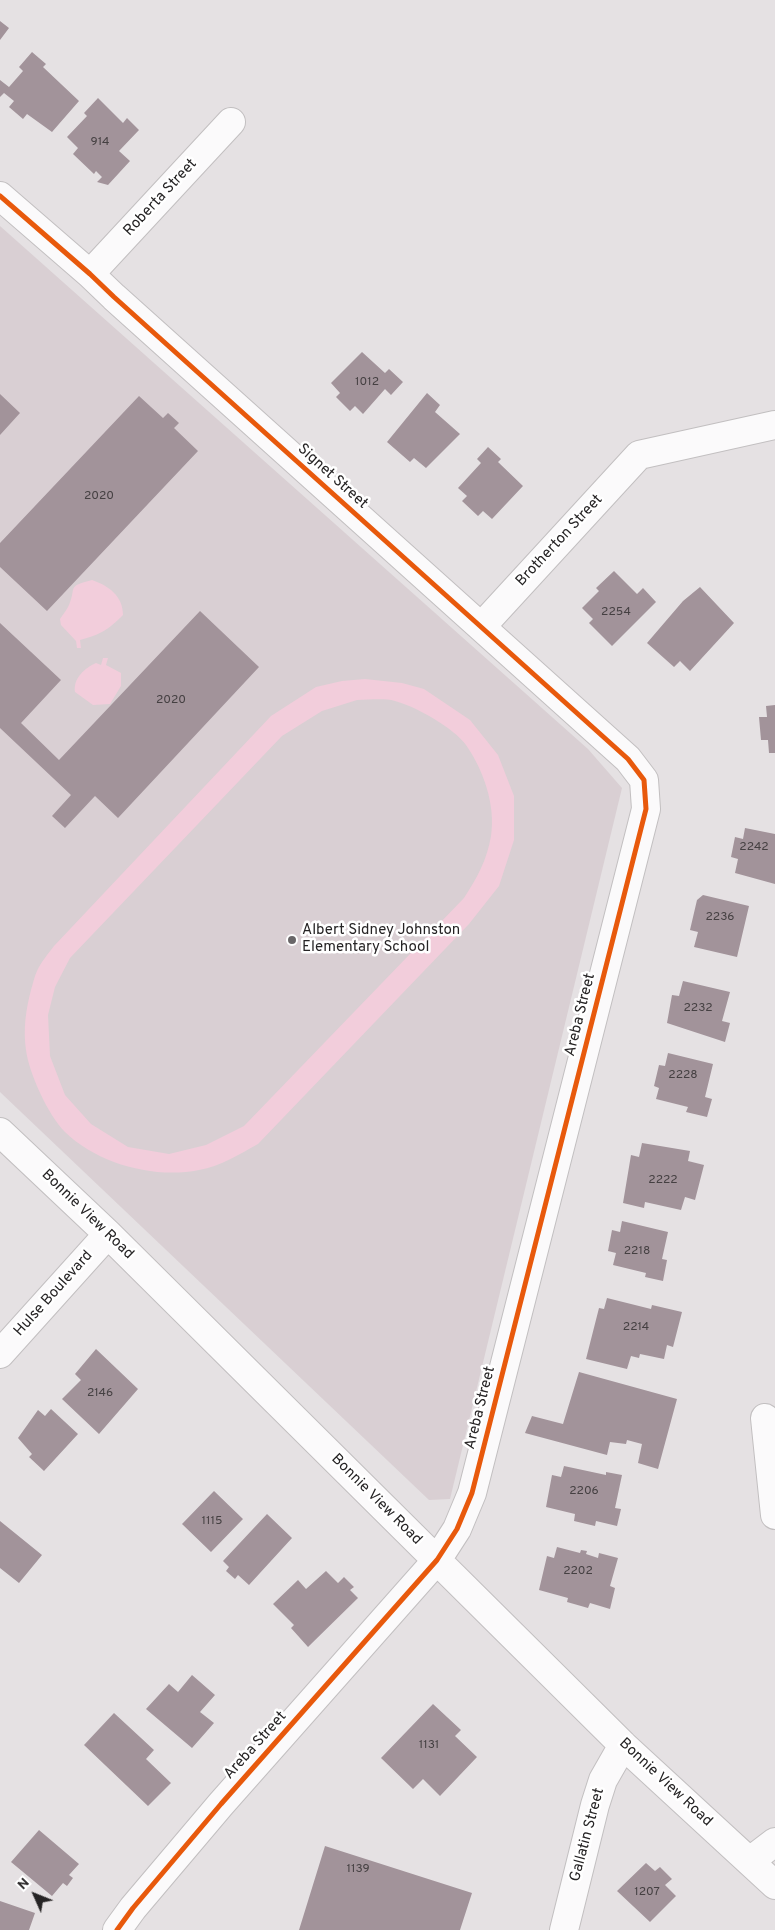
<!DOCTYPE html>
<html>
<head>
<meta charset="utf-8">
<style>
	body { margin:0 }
	#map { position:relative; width:775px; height:1930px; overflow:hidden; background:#e5e1e3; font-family:Overpass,sans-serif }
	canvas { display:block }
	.north { position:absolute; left:10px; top:1870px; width:50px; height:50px; -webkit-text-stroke:4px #fff; paint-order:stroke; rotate:314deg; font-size:14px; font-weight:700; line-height:20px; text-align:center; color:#262425 }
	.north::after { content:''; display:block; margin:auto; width:18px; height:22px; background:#262425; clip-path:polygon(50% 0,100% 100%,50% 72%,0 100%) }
</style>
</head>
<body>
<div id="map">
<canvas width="775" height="1930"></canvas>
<div class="north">N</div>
</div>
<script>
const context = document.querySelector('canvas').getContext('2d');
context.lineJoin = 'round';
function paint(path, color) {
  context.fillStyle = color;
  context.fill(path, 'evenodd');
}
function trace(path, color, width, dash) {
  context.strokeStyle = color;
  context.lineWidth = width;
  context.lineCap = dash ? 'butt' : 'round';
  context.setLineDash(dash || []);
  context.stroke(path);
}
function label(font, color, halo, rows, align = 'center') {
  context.font = font + ' Overpass,sans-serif';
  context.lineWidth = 5;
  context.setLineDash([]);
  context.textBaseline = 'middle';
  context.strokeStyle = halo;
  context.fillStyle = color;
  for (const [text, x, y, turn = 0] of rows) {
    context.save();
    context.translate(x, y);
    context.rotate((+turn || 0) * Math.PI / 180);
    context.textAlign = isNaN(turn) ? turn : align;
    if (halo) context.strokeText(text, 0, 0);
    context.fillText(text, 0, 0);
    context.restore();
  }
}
const built = new Path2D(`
	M0 226 588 749 622 788 450 1499 429 1500 0 1092Z`);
const green = new Path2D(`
	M92 580C109 586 123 596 123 615 108 630 100 635 80 640L81 648H77L76 641 61 625 60 619C63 614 67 610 69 605 77 586 66 587 92 580Z
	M103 658H108L106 665 121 673V686L110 704 93 705 75 692C73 678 85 668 96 663L101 665Z
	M365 679 402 683 424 689 470 720 498 755 514 796V840L499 886 469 924 258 1144C240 1154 221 1166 199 1170 154 1179 98 1164 65 1132 48 1115 29 1073 26 1050 23 1029 26 1009 31 990 33 984 34 977 37 971 41 962 48 954 54 946L271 716 316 687 342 681ZM357 700C369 700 384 698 395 701 415 706 454 728 466 745 483 769 496 805 491 836 487 860 477 878 464 898L244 1126 206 1145 169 1154 128 1147 91 1124 65 1095 50 1056 48 1015 55 987 70 958 282 736 322 711Z`);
const building = new Path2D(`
	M0 21 9 28 0 40Z
	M32 52 46 64 43 67 79 101 52 132 27 114 23 119 9 107 14 101 4 93 0 97V80L9 87 23 71 19 67Z
	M98 98 123 123 127 118 139 130 119 151 130 161 108 185 97 182 102 177 96 171 94 174 73 154 78 148 67 137 87 116 84 113Z
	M362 352 385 373 389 369 403 382 391 395 385 389 363 414 355 406 350 411 336 397 340 393 331 383Z
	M427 393 440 405 435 412 460 434 426 468 414 458 410 462 387 442Z
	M0 394 20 413 0 435Z
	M139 396 163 418 168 413 179 423 174 428 198 451 47 611 0 567V543Z
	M488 447 501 459 498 462 523 486 492 519 483 511 478 516 462 501 467 496 458 488 481 463 477 459Z
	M614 571 637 594 643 588 656 602 612 646 589 623 593 619 582 608 599 591 596 588Z
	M700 587 734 623 690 671 680 661 674 667 647 643 683 601Z
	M200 611 259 667 118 818 95 796 65 828 52 816 71 795 0 728V623L61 680 21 723 59 760Z
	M775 705V753H769L768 740H761L759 717H767L766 706Z
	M745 828 775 834V884L735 873 738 859 731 857 735 837 743 839Z
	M703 895 749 906 737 957 694 947 698 932 690 930 697 900Z
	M683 981 730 992 722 1021 730 1023 725 1042 667 1023 672 995 679 996Z
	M668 1053 713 1064 705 1097 712 1099 707 1117 686 1112 688 1107 656 1099 659 1088 654 1086 659 1065 665 1066Z
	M642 1143 690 1151 688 1161 704 1165 695 1200 685 1197 681 1210 645 1202 644 1208 623 1203 631 1155 639 1157Z
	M622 1221 668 1232 662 1259 667 1260 663 1281 645 1277 646 1273 613 1265 616 1253 608 1251 612 1230 620 1232Z
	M607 1298 651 1309 652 1305 682 1312 673 1347 667 1345 664 1359 640 1354 639 1358 631 1356 627 1369 586 1359 599 1308 604 1309Z
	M96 1349 138 1389 99 1434 62 1399 81 1380 75 1374Z
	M579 1372 677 1399 658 1469 638 1463 642 1444 627 1440 626 1444 610 1442 607 1455 525 1433 532 1416 563 1424Z
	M51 1409 78 1434 44 1471 29 1457 32 1454 18 1438 38 1410 45 1416Z
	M564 1466 606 1475V1472L622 1475 615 1508 621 1509 617 1526 596 1521 595 1526 574 1521 575 1514 546 1507 552 1475 561 1477Z
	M214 1491 243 1519 211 1552 182 1524Z
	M267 1514 292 1538 249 1585 238 1575 235 1579 226 1571 229 1567 223 1561Z
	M0 1521 42 1555 19 1583 0 1568Z
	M557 1547 580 1553 581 1550 587 1551 586 1554 598 1558 599 1553 618 1558 610 1586 615 1588 610 1609 590 1603 588 1608 567 1602 568 1598 539 1590 547 1556 554 1558Z
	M326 1571 338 1583 344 1577 354 1587 350 1590 358 1598 308 1647 291 1628 294 1625 273 1604 298 1580 306 1589Z
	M192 1675 215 1695 200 1712 214 1723 192 1748 146 1709 169 1684 178 1692Z
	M433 1704 461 1730 455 1736 477 1757 440 1796 423 1779 413 1789 381 1758Z
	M114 1713 154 1750 146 1759 171 1783 148 1806 84 1745Z
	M39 1830 79 1864 69 1875 73 1878 67 1886 63 1883 52 1896 11 1862Z
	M325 1846 472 1893 460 1930H299Z
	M646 1863 655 1871 660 1867 672 1879 665 1885 676 1896 650 1922 617 1891Z
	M0 1901 35 1913 29 1930H0Z`);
const minor = new Path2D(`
	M0 196 90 274 114 297 628 759 644 780 646 809 472 1493 457 1529 437 1560 221 1804 133 1908 117 1930
	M90 274 231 122
	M481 627 639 455 775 425
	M0 1132 108 1234 623 1745 775 1885
	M0 1354 108 1234
	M765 1418 775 1515
	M750 1861 775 1842
	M564 1930 595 1805 603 1780 623 1745`);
const cycleway = new Path2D(`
	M0 196 90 274 114 297 628 759 644 780 646 809 472 1493 457 1529 437 1560 221 1804 133 1908 117 1930`);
const markers = [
	[292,940,5,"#696668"]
];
const numberNames = [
	["914",100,143],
	["1012",367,383],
	["2020",99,497],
	["2254",616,613],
	["2020",171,701],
	["2242",754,848],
	["2236",720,918],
	["2232",698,1009],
	["2228",683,1076],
	["2222",663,1181],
	["2218",637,1252],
	["2214",636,1328],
	["2146",100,1394],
	["2206",584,1492],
	["1115",212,1522],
	["2202",578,1572],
	["1131",429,1746],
	["1139",358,1870],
	["1207",647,1893]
];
const streetNames = [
	["Roberta Street",161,198,-47],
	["Signet Street",332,477,42],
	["Brotherton Street",560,541,-47],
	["Areba Street",581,1015,-76],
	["Bonnie View Road",87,1215,44],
	["Hulse Boulevard",54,1294,-48],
	["Areba Street",481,1408,-76],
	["Bonnie View Road",376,1500,45],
	["Areba Street",256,1746,-48],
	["Bonnie View Road",665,1783,43],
	["Gallatin Street",588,1835,-75]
];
const poiNames = [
	["Albert Sidney Johnston",302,931],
	["Elementary School",302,948]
];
paint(built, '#d9cfd3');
paint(green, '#f2cddb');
paint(building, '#a2939a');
trace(minor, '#c2bfc0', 30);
trace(minor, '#fbfafb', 28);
trace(cycleway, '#e8590c', 5);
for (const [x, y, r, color] of markers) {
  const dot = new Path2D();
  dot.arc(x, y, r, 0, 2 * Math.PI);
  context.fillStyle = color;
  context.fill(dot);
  trace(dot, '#fff', 2);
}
label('12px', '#454042', null, numberNames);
label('15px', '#262425', '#fff', streetNames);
label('15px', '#262425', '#fff', poiNames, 'left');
</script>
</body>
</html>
